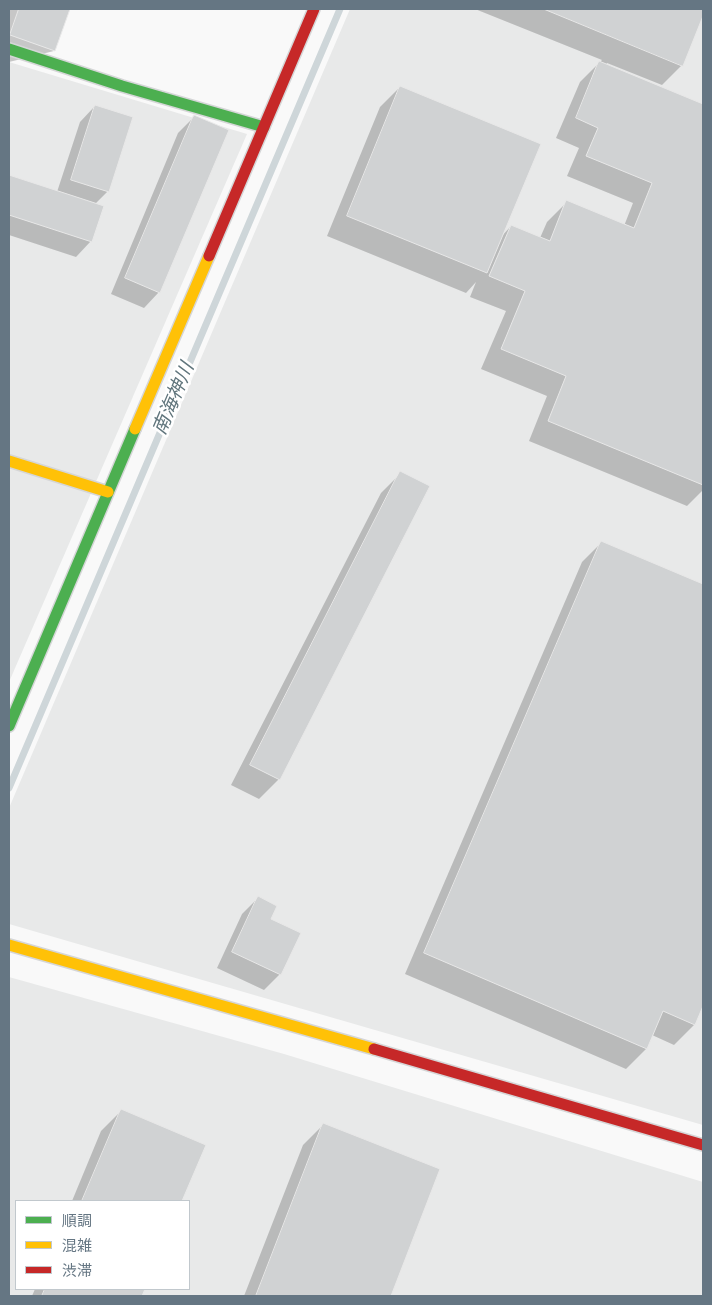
<!DOCTYPE html>
<html>
<head>
<meta charset="utf-8">
<style>
	body { margin:0 }
	#map { position:relative; width:712px; height:1305px; overflow:hidden; background:#f9f9f9; font-family:Helvetica,"Noto Sans JP",sans-serif }
	canvas { display:block }
	.frame { position:absolute; inset:0; border:10px solid #657683; pointer-events:none }
	.legend { position:absolute; left:15px; top:1200px; width:175px; height:90px; box-sizing:border-box; background:#fff; border:1px solid #c1c8cd; margin:0; padding:6px 9px; list-style:none; font-size:15px; color:#657683 }
	.legend li { display:flex; align-items:center; gap:10px; height:25px }
	.legend b { width:25px; border:1px solid #c1c8cd }
</style>
</head>
<body>
<div id="map">
<canvas width="712" height="1305"></canvas>
<div class="frame"></div>
<ul class="legend">
<li><b style="height:6px;background:#4caf50"></b>順調</li>
<li><b style="height:6px;background:#ffc107"></b>混雑</li>
<li><b style="height:6px;background:#c62828"></b>渋滞</li>
</ul>
</div>
<script>
const context = document.querySelector('canvas').getContext('2d');
context.lineJoin = 'round';
function paint(path, color) {
  context.fillStyle = color;
  context.fill(path, 'evenodd');
}
function trace(path, color, width, dash) {
  context.strokeStyle = color;
  context.lineWidth = width;
  context.lineCap = dash ? 'butt' : 'round';
  context.setLineDash(dash || []);
  context.stroke(path);
}
function label(font, color, halo, rows, align = 'center') {
  context.font = font + ' Helvetica,"Noto Sans JP",sans-serif';
  context.lineWidth = 5;
  context.setLineDash([]);
  context.textBaseline = 'middle';
  context.strokeStyle = halo;
  context.fillStyle = color;
  for (const [text, x, y, turn = 0] of rows) {
    context.save();
    context.translate(x, y);
    context.rotate((+turn || 0) * Math.PI / 180);
    context.textAlign = isNaN(turn) ? turn : align;
    if (halo) context.strokeText(text, 0, 0);
    context.fillText(text, 0, 0);
    context.restore();
  }
}
const built = new Path2D(`
	M350 9H703V1125L9 924V808Z
	M9 62 247 134 9 682Z
	M9 977 284 1054 703 1182V1296H9ZM16 1201H189V1289H16Z`);
const shadow = new Path2D(`
	M9 9H69L54 51 9 62Z
	M475 9H703V12L682 65 662 85 607 63 606 65 703 105V490L687 506 529 441 547 396 481 369 506 311 470 297 476 282 466 293 327 236 380 107 400 87 501 237 511 226 540 238 547 222 567 202 624 226 633 203 567 176 579 148 556 138 580 82 602 60Z
	M95 106 108 191 94 205 91 241 76 257 9 235V177L57 192 80 122Z
	M194 117 159 292 144 308 111 294 178 133Z
	M401 473 279 779 259 799 231 785 381 493Z
	M602 542 703 586V1003L694 1025 674 1045 652 1035 646 1049 626 1069 405 974 582 562Z
	M258 898 270 920 280 974 264 990 217 968 242 914Z
	M121 1111 204 1146 181 1201H72L101 1131Z
	M323 1125 438 1169 389 1296H244L303 1145Z
	M35 1289H144L141 1296H32Z`);
const stream = new Path2D(`
	M9 788 340 9`);
const building = new Path2D(`
	M19 9H70L55 51 10 35Z
	M544 9H703V16L683 66Z
	M599 61 703 104V485L548 421 566 376 501 349 525 291 489 276 511 225 550 241 566 200 634 228 652 183 586 156 598 128 576 118Z
	M400 86 541 144 487 273 347 216Z
	M95 105 133 117 109 192 71 180Z
	M194 115 229 130 160 293 125 278Z
	M9 175 104 206 92 242 9 215Z
	M400 471 430 486 280 780 250 765Z
	M601 541 703 584V1006L695 1025 663 1011 647 1049 424 953Z
	M258 896 277 906 271 919 301 933 281 975 232 952Z
	M121 1109 206 1145 182 1201H82Z
	M323 1123 440 1169 391 1296H256Z
	M45 1289H145L142 1296H42Z`);
const fast = new Path2D(`
	M9 49 122 86 264 127
	M9 726 135 429`);
const slow = new Path2D(`
	M135 429 209 256
	M9 461 108 492
	M9 945 374 1049`);
const jam = new Path2D(`
	M209 256 314 9
	M374 1049 703 1145`);
const waterNames = [
	["南海神川",174,399,-67]
];
paint(built, '#e8e9e9');
paint(shadow, '#0003');
trace(stream, '#ced6d9', 7);
paint(building, '#d0d2d3');
trace(building, '#e8e8e8', 1);
trace(fast, '#d5d6d7', 14);
trace(slow, '#d5d6d7', 14);
trace(jam, '#d5d6d7', 14);
trace(fast, '#4caf50', 11);
trace(slow, '#ffc107', 11);
trace(jam, '#c62828', 11);
label('italic 19px', '#60757c', '#fff', waterNames);
</script>
</body>
</html>
